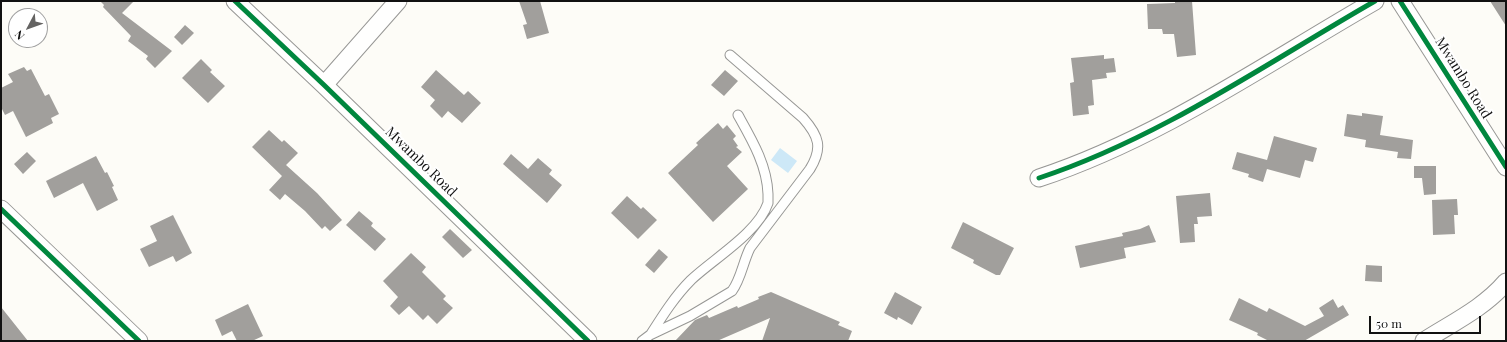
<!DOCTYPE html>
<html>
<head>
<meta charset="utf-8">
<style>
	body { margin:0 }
	#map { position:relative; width:1507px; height:342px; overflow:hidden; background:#fdfcf7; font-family:"Playfair Display",serif }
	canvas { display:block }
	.frame { position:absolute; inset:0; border:2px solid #111; pointer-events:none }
	.north { position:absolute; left:8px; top:8px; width:40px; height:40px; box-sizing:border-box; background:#fff; border:1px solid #a0a0a0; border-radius:50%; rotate:229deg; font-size:11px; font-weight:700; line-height:16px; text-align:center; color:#111 }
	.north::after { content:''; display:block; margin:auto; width:14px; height:18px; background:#646362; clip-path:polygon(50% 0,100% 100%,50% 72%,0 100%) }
	.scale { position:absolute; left:1369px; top:316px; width:112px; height:18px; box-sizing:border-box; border:2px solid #111; border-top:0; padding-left:5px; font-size:12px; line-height:14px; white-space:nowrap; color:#111; -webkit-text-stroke:3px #fff; paint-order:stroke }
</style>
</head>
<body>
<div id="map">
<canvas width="1507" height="342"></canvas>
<div class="frame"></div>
<div class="north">N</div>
<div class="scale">50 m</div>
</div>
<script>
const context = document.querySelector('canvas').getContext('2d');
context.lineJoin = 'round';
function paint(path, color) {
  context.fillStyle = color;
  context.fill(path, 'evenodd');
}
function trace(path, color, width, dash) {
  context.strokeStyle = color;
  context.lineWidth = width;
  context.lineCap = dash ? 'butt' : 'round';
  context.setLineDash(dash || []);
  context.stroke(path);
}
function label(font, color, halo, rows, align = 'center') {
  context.font = font + ' "Playfair Display",serif';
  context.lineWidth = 4;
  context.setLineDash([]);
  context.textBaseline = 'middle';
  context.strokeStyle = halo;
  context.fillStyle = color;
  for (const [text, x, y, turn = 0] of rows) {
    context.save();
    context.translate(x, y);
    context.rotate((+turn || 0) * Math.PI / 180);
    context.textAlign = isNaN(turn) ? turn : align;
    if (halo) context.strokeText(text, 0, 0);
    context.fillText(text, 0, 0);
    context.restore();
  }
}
const water = new Path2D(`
	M780 148 797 161 788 173 771 160Z`);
const building = new Path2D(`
	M100 1H134L122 13 172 51 155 68 146 59 148 56 128 41 131 36 103 7 104 5Z
	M519 1H540L549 33 527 39 523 25 527 24Z
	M1175 1H1192L1196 55 1177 57 1174 34H1163L1162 29H1148L1147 4 1175 3Z
	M1490 1H1506V26Z
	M185 25 194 33 182 45 174 37Z
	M1104 55V59L1114 58 1116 72 1106 73 1107 78 1092 80 1094 105 1088 106 1089 114 1073 116 1070 83 1074 82 1071 58Z
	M201 59 212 70 210 72 225 86 208 103 182 78Z
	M24 67 27 71 31 69 45 96 49 94 59 114 51 118 53 123 26 137 13 111 5 115 1 107V88L13 82 8 74Z
	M436 70 464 95 468 91 481 103 462 123 448 111 442 118 430 106 435 100 421 87Z
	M725 70 738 81 724 96 711 85Z
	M1362 113 1383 116 1380 135 1413 140 1411 159 1397 158 1398 152 1365 147 1366 140 1344 136 1347 114 1362 116Z
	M718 123 723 129 727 125 736 136 733 139 738 146 736 147 742 152 727 166 748 189 713 222 668 173 698 145 696 143Z
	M269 130 282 142 284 140 298 153 286 165 317 193 342 220 330 231 325 226 322 229 305 211 285 194 280 200 269 190 282 176 252 147Z
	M1274 136 1317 148 1313 162 1305 160 1300 178 1267 169 1263 182 1248 177 1249 174 1232 169 1237 152 1267 160Z
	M27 152 36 161 23 174 14 164Z
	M511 154 528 169 538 158 552 170 549 174 562 185 547 203 503 164Z
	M96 156 105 173 107 172 114 186 112 187 118 200 97 211 83 183 54 198 46 181Z
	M1414 166H1436V194L1424 195 1422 178H1414Z
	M1210 193 1212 216 1197 217 1198 224H1194L1195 242 1180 243 1176 196Z
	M627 196 641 209 643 207 657 220 638 239 611 213Z
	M1457 199 1458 215H1454L1455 234 1433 235 1432 200Z
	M359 211 373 223 371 226 386 239 375 251 346 225Z
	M173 215 192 253 176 262 173 256 149 267 140 249 157 241 150 226Z
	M963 222 1014 248 1000 275H996L973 263 974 260 951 248Z
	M1149 225 1156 242 1124 248 1126 258 1080 268 1075 246 1123 236 1122 233 1140 229Z
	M450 229 472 250 463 258 442 237Z
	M659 249 668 257 654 273 645 265Z
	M411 253 426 267 422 272 446 296 443 299 453 308 437 324 428 315 423 320 409 306 399 315 390 306 398 297 383 281Z
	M1366 265 1382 266V282L1365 281Z
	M771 292 840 322 838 325 852 331 848 341H762L770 318 717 341H675L695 320 707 315 709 318 737 306 738 308 759 299 758 297Z
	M895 292 922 307 912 325 898 317 897 320 884 313Z
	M1239 298 1267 312 1269 308 1305 326 1324 316 1319 308 1333 299 1338 308 1343 305 1349 315 1304 341H1269L1257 335 1258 333 1229 320Z
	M248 304 263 336 252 341H237L232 331 222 336 215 320Z
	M1 307 28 341H1Z`);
const service = new Path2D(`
	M651 334C663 315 675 296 691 280 713 259 758 233 768 203 768 200 768 197 768 194 767 165 752 140 738 115
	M642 341 650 335 690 316 732 291C741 279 743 262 750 248L810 169C823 148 819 136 803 118L730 55`);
const minor = new Path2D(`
	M235 1 324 85 588 341
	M1400 1 1506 167
	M324 85 398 1
	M1039 178C1160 138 1265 64 1375 1
	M1 209 139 341
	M1424 341C1452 323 1484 308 1506 282`);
const cycleway = new Path2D(`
	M235 1 324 85 588 341
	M1400 1 1506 167
	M1039 178C1160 138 1265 64 1375 1
	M1 209 139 341`);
const streetNames = [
	["Mwambo Road",1463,78,58],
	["Mwambo Road",421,162,44]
];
paint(water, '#cde8f7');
paint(building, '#a19f9c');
trace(service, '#979795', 11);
trace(minor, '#979795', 19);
trace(service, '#fffffe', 9);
trace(minor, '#fffffe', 17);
trace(cycleway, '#00873e', 5);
label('14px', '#111', '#fff', streetNames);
</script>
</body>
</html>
